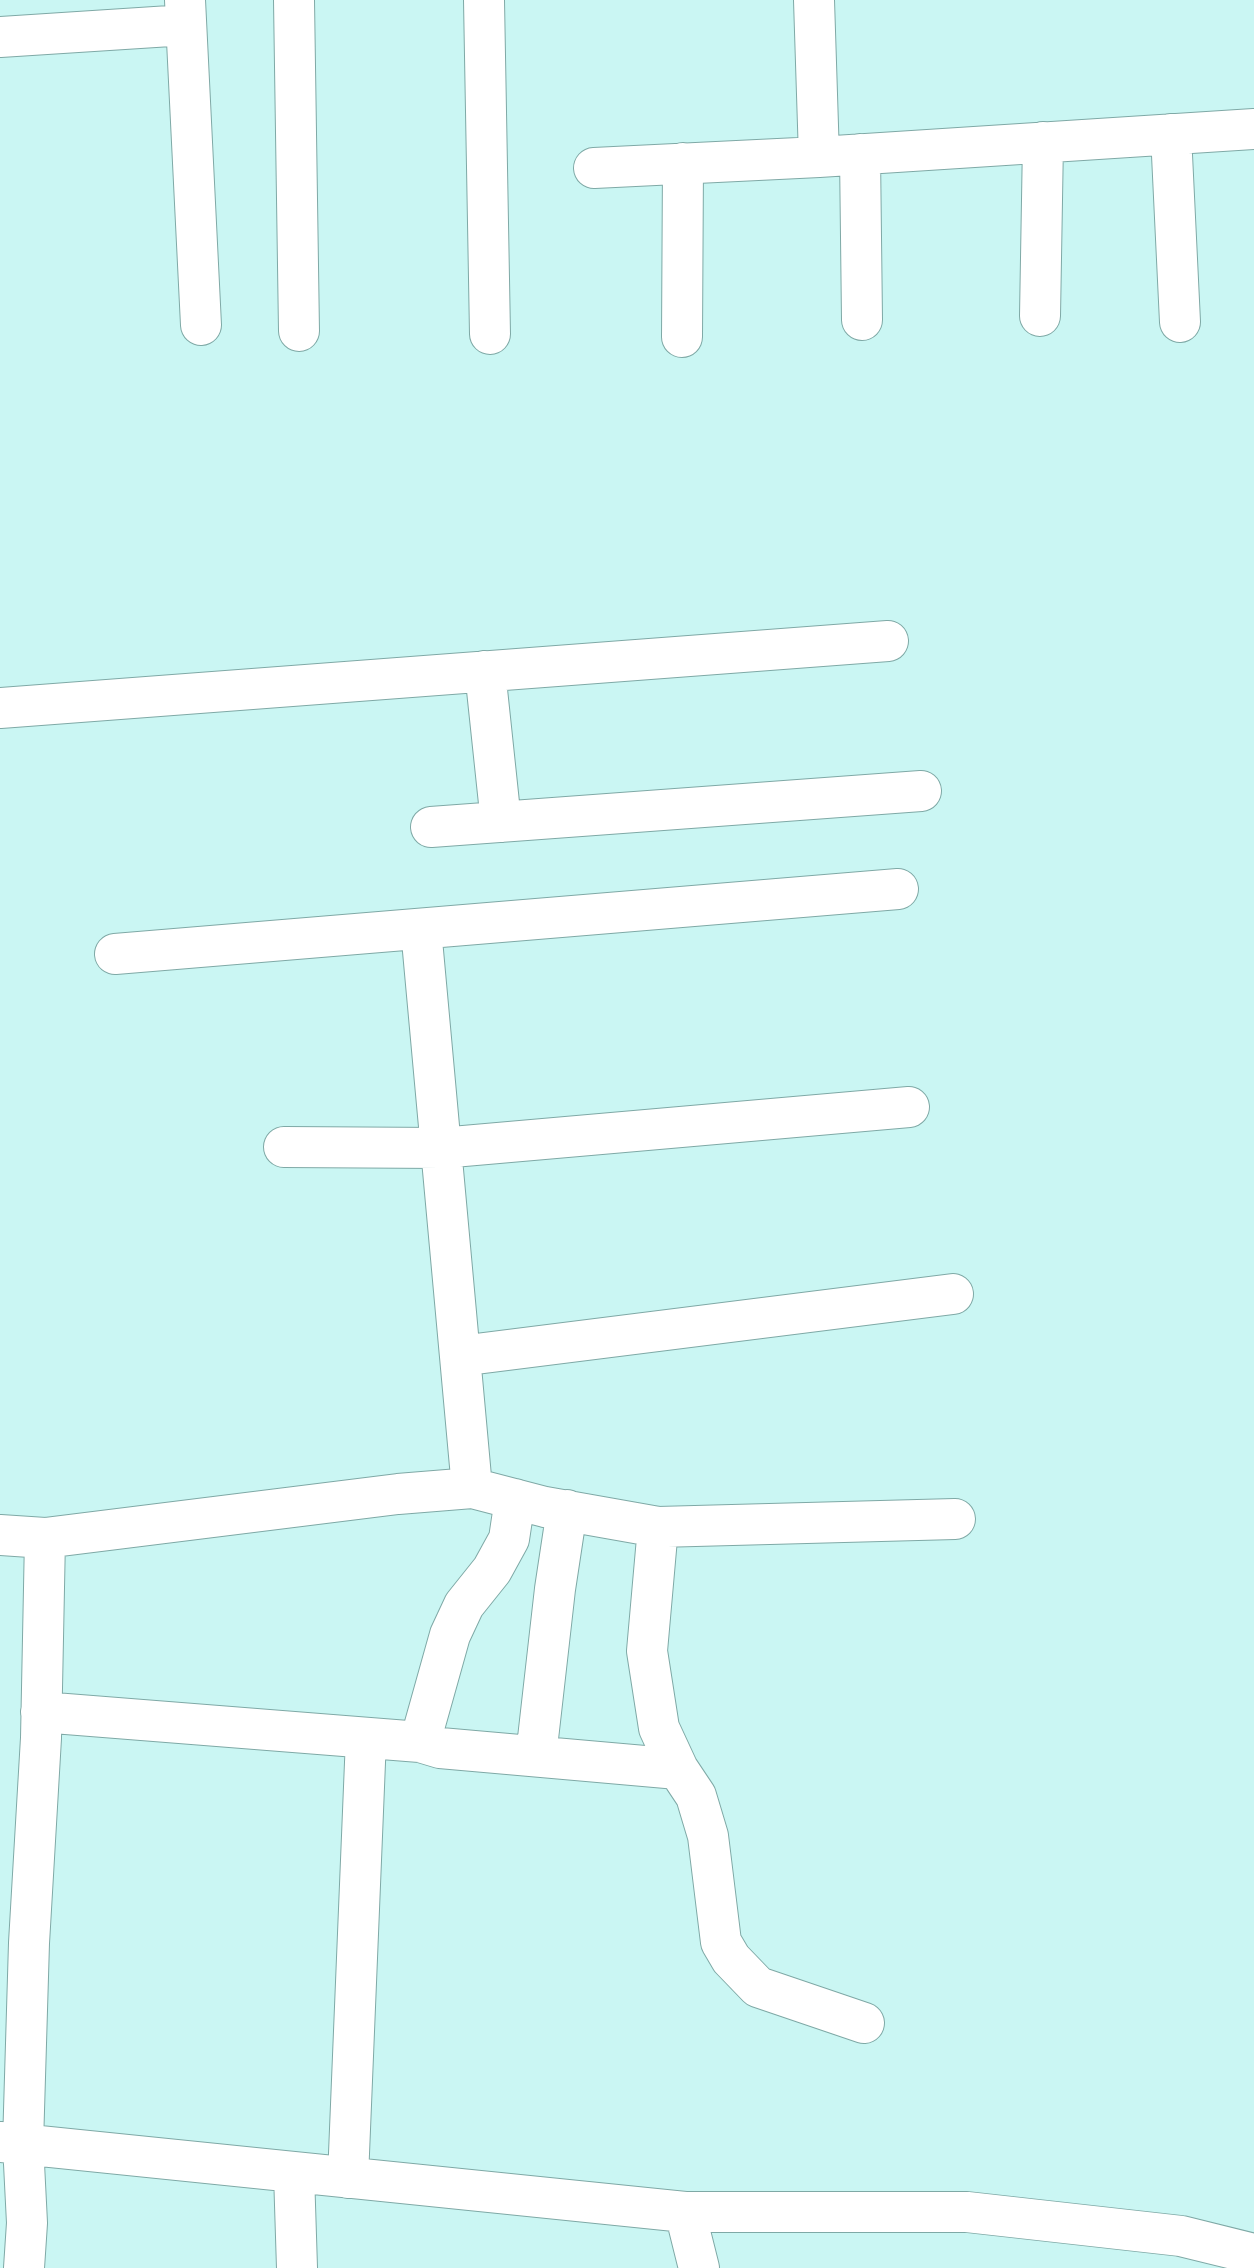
<!DOCTYPE html>
<html>
<head>
<meta charset="utf-8">
<style>
	body { margin:0 }
	canvas { display:block; background:#caf6f3 }
</style>
</head>
<body>
<canvas width="1254" height="2268"></canvas>
<script>
const context = document.querySelector('canvas').getContext('2d');
context.lineJoin = 'round';
function trace(path, color, width, dash) {
  context.strokeStyle = color;
  context.lineWidth = width;
  context.lineCap = dash ? 'butt' : 'round';
  context.setLineDash(dash || []);
  context.stroke(path);
}
const minor = new Path2D(`
	M185 0 201 325
	M294 0 299 331
	M484 0 490 334
	M814 0 819 157
	M0 37 186 25
	M1171 134 1180 322
	M860 154 862 320
	M594 168 819 157 1254 129
	M1040 316 1043 142
	M682 337 683 163
	M485 671 501 822
	M0 708 888 641
	M431 827 921 791
	M421 929 472 1488
	M115 954 898 889
	M284 1147 441 1148 909 1107
	M460 1356 953 1294
	M658 1527 647 1651 659 1728 678 1769 696 1796 708 1836 721 1942 731 1959 758 1987 864 2023
	M0 1535 45 1538 398 1494 472 1488 545 1507 658 1527 955 1519
	M41 1712 420 1742 440 1748 678 1769
	M420 1742 450 1635 464 1605 492 1570 509 1539 515 1499
	M536 1756 555 1589 567 1510
	M0 2142 685 2212H967L1181 2236 1254 2254
	M294 2173 297 2268
	M348 2178 366 1738
	M685 2212 699 2268
	M24 2268 27 2223 23 2144 29 1943 41 1738 45 1538`);
trace(minor, '#7fa9a6', 42);
trace(minor, '#fff', 40);
</script>
</body>
</html>
